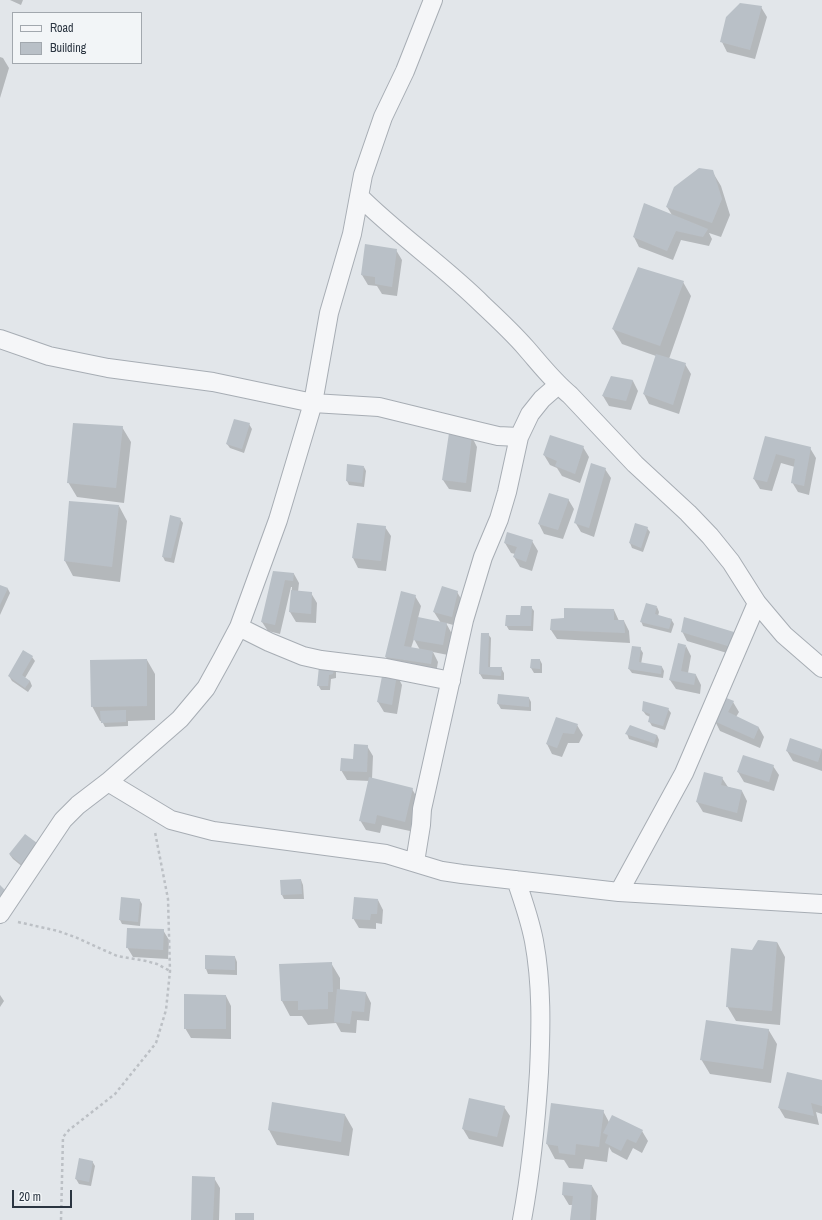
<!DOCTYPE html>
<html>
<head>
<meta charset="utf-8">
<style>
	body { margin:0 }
	#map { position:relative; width:822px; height:1220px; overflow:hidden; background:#e2e6ea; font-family:"Archivo Narrow",sans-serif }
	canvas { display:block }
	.legend { position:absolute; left:12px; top:12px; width:130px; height:52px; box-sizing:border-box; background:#f2f5f7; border:1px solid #a2a8ae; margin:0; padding:5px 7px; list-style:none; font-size:12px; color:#2b3541 }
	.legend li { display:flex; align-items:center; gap:8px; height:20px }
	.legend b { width:20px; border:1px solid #a2a8ae }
	.scale { position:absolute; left:12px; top:1190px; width:60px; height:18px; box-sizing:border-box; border:2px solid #2b3541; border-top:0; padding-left:5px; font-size:12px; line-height:14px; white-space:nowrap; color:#2b3541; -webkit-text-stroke:3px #f2f5f7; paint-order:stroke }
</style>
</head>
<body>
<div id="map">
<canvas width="822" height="1220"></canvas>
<ul class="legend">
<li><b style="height:5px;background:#f5f6f8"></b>Road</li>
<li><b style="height:11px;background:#b9c0c7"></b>Building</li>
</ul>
<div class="scale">20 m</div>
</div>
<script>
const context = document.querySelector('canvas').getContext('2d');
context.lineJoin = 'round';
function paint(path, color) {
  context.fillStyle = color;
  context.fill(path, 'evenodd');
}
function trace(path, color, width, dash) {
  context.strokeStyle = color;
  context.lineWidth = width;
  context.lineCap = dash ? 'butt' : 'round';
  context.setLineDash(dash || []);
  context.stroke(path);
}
const shadow = new Path2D(`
	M10 0H23L21 5Z
	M761 7 767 17 755 59 727 52 722 42Z
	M0 57 3 58 9 68 0 98Z
	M712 171 721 186 730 215 721 237 709 233 712 239 709 246 681 240 673 260 639 247 634 237 645 204 672 215 667 207Z
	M396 250 402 260 397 296 382 294 377 286 368 285 362 275Z
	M683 282 691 296 669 359 685 364 691 374 679 414 649 404 644 394 656 356 622 344 613 329Z
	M611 377 633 381 638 391 631 410 609 406 603 396Z
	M249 424 252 429 244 453 230 448 227 444Z
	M122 427 131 442 124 503 77 497 68 482Z
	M472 437 477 447 471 492 449 489 443 480Z
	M766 437 810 448 816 458 809 495 798 492 792 482 795 467 781 463 772 491 760 489 754 479Z
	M583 447 589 457 580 483 562 476 557 468 550 465 544 455Z
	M364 467 366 471 364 487 349 485 347 481Z
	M605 469 611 478 594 537 581 532 575 522Z
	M568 499 574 509 563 539 544 534 539 524Z
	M119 506 127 521 120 582 73 576 65 561Z
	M180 519 183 523 174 563 165 561 163 557Z
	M385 527 391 536 386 571 358 568 353 558Z
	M647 528 650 532 643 552 632 548 630 543Z
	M508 533 532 541 538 551 532 571 520 567 514 557 515 554 511 553 505 543Z
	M274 572 294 574 299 583 298 592 311 593 317 603 316 623 296 622 290 612 292 587H291L280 634 268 631 262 622Z
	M0 586 8 589 10 593 0 615Z
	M402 592 415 596 421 606 418 618 441 623 434 612 457 592 463 602 457 626 446 623 452 634 448 655 433 652 438 662 436 673 391 667 386 657ZM414 639 420 650 411 648Z
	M531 607 534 611 533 631 509 630 506 625 521 616Z
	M657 607 659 612 658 616 671 619 674 624 671 633 643 626 641 621Z
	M614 610 619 621H624L629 631 630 643 557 639 551 630Z
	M685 618 734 633 740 643 737 656 687 641 682 631Z
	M488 634 491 638 490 668H501L504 673V680L483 679 480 674Z
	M686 646 691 656 688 673 696 675 701 685 700 694 676 689 670 680Z
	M640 648 643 653 641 664 662 667 664 671 663 678 632 673 629 669Z
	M32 657 35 661 25 678 30 681 32 686 28 692 12 681 9 676Z
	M147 660 155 674V720L128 721V726L105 727 102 721H100L92 706Z
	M540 660 542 664V673H534L531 668Z
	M334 668 336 672V678L331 679 330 690H321L318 685Z
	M397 675 402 685 397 714 384 712 378 702Z
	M529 698 531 702V711L501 709 498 704Z
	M733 702 739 712 736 717 759 728 764 737 760 748 720 731 715 721Z
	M668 709 671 713 665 730 652 726 649 721 650 717 646 715 643 711Z
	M557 719 577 725 583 735 579 743H568L562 757 552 754 547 744Z
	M627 734 657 735 659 740 657 748 629 739Z
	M791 739 822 750V771L793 761 787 751Z
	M367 746 373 756 372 779 412 789 418 799 410 831 382 825 380 833 366 830 360 820 370 781 347 780 341 770 354 760Z
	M773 766 779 775 774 791 744 782 738 772Z
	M722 778 728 787 742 791 747 801 742 822 703 812 697 802Z
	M37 844 24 868 13 859 10 855Z
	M301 880 303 885 304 899H284L282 895Z
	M139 899 142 904 140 926 122 924 120 920Z
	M378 900 383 910 382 924 376 923V929L359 928 353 918Z
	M163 930 169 940 168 959 133 957 127 947Z
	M777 942 785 957 780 1025 736 1021 727 1006 752 951Z
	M206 956 235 957 237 962V975L208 974 206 969Z
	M331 963 340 978V991L366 993 371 1003 369 1021 357 1020 356 1033 341 1032 336 1023 308 1025 302 1016H290L282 1001 280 965Z
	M0 995 4 1001 0 1007Z
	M226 996 231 1006V1039L191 1038 185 1028Z
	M768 1029 777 1044 771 1083 710 1074 701 1059Z
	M822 1081V1114L816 1112 819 1125 785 1118 779 1108Z
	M504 1107 510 1116 503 1147 469 1139 463 1129Z
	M603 1111 609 1122 642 1131 648 1141 642 1153 633 1148 627 1160 612 1152 609 1147 607 1162 585 1159 583 1169 569 1168 564 1160 555 1159 547 1144Z
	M345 1115 353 1129 349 1156 277 1145 269 1130Z
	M92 1161 95 1166 91 1186 79 1184 76 1179Z
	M214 1178 220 1188 219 1220H192Z
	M592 1186 598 1196 596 1220H571L573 1205H569L563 1195Z`);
const building = new Path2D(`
	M740 3 762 6 750 50 720 42 726 17Z
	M699 168 713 170 722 199 712 223 666 207 674 187Z
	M644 203 708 229 703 237 676 231 667 251 633 237Z
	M365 244 397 249 392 287 375 284V277L361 275Z
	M638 267 684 281 660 346 612 329Z
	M656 354 686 363 673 405 643 394Z
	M611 376 633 380 626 401 602 396Z
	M234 419 250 423 242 449 226 444Z
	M73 423 123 426 116 488 67 483Z
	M449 433 472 436 466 483 442 480Z
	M550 435 584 446 575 474 555 466 557 461 543 455Z
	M765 436 811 447 804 486 791 483 795 459 776 454 767 482 753 479Z
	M591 463 606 468 589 528 574 523Z
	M347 464 364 466 362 483 346 481Z
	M549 493 569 499 558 530 538 524Z
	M69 501 119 505 112 567 64 561Z
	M170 515 181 518 171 558 162 557Z
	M357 523 386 526 381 561 352 558Z
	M635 523 648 527 641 548 629 543Z
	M507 532 533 540 526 562 513 557 517 547 504 543Z
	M273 571 294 573 293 581 285 580 275 625 261 622Z
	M0 585 8 588 0 605Z
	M442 586 458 591 452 617 433 612Z
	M291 590 312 592 311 614 289 612Z
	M401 591 416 595 404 646 433 651 431 664 385 657Z
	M646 603 657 606 655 614 672 619 669 629 640 622Z
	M521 606H532L531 626H505L506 615H520Z
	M564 608 614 609V620H624L625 633 550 630 551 619 564 618Z
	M418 617 447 623 443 645 413 640Z
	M684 617 734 632 731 647 681 632Z
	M481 633H489L488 667H502L501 676 479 674Z
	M678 643 686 645 681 671 696 674 694 685 669 680Z
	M632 646 641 647 639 662 662 666 661 674 628 669Z
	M23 650 33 656 22 675 30 681 25 688 8 676Z
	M147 659V706L91 707 90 660Z
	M531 659H540V669L530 668Z
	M319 666 334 667 333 674 329 675 328 686H317Z
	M383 671 397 674 392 705 377 702Z
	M498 694 529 697V707L497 704Z
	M724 697 734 701 728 712 759 727 754 739 714 721Z
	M643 701 669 708 663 726 648 722 650 714 642 711Z
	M126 710V722L101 723 100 711Z
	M556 717 578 724 574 734 563 733 557 748 546 744Z
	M630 725 657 735 654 743 625 734Z
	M790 738 822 749 818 762 786 751Z
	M354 744 368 745 367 772 340 771 341 758 353 759Z
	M743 755 774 765 769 782 737 772Z
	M704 772 723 777 721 785 742 790 737 813 696 802Z
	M369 777 413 788 405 822 377 815 375 824 359 821Z
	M25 834 37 843 21 864 9 854Z
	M301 879 302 894 281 895 280 880Z
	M0 885 6 891 0 897Z
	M121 897 140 899 138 922 119 920Z
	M354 897 378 899 377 914H371L370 920 352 919Z
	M127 928 164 929 163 950 126 948Z
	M758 940 777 942 772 1011 726 1007 731 948 752 950Z
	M205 955 235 956V970L205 969Z
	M332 962 333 992H328V1009L298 1010V1001H281L279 964Z
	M337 989 366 992 364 1012 352 1011 350 1024 334 1022Z
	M184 994 226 995V1029H184Z
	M706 1020 769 1029 763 1069 700 1060Z
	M787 1072 822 1080V1106L811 1103 814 1116 778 1108Z
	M469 1098 505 1106 497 1137 462 1129Z
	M272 1102 345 1114 341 1142 268 1130Z
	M551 1103 604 1110 599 1147 576 1144 575 1155 559 1153 558 1146 546 1144Z
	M612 1115 643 1130 636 1143 627 1139 621 1151 605 1143 608 1135 603 1133Z
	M79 1158 93 1161 89 1182 75 1179Z
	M192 1176 215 1177 213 1220H191Z
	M563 1182 592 1185 590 1220H570L573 1196 562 1195Z
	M235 1213H254V1220H235Z`);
const path = new Path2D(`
	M18 922 58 931 75 937 117 956 146 961 157 964 170 971
	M61 1220 63 1137 69 1130 115 1094 156 1043 166 1010 170 971 168 899 155 832`);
const street = new Path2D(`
	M359 196C398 235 444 266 483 305 498 319 513 333 526 348 540 364 553 381 570 395L635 464 688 513 710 536 731 562 757 603 773 622 784 635 822 668
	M0 339 49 356 108 368 213 382 313 403 379 407 477 431 498 436 519 437
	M239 627 269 642 303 656 321 660 386 668 451 681
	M108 782 171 820 213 831 386 854 442 871 462 874 619 892 822 904
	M415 862 421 825 422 809 464 620 483 557 499 519 507 492 519 437 530 414 542 399 558 385
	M516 880C523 900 530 920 534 941 542 984 541 1028 539 1072 536 1121 531 1171 522 1220
	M619 892 684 773 757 603
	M0 914 63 820 78 805 108 782 180 719 206 688 222 659 239 627 278 520 313 403 329 313 352 234 363 175 383 117 405 71 433 0`);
paint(shadow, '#0003');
paint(building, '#b9c0c7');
trace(street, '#a7adb4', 20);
trace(path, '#bcc0c5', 2.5, [3, 3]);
trace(street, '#f5f6f8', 18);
</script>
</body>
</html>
